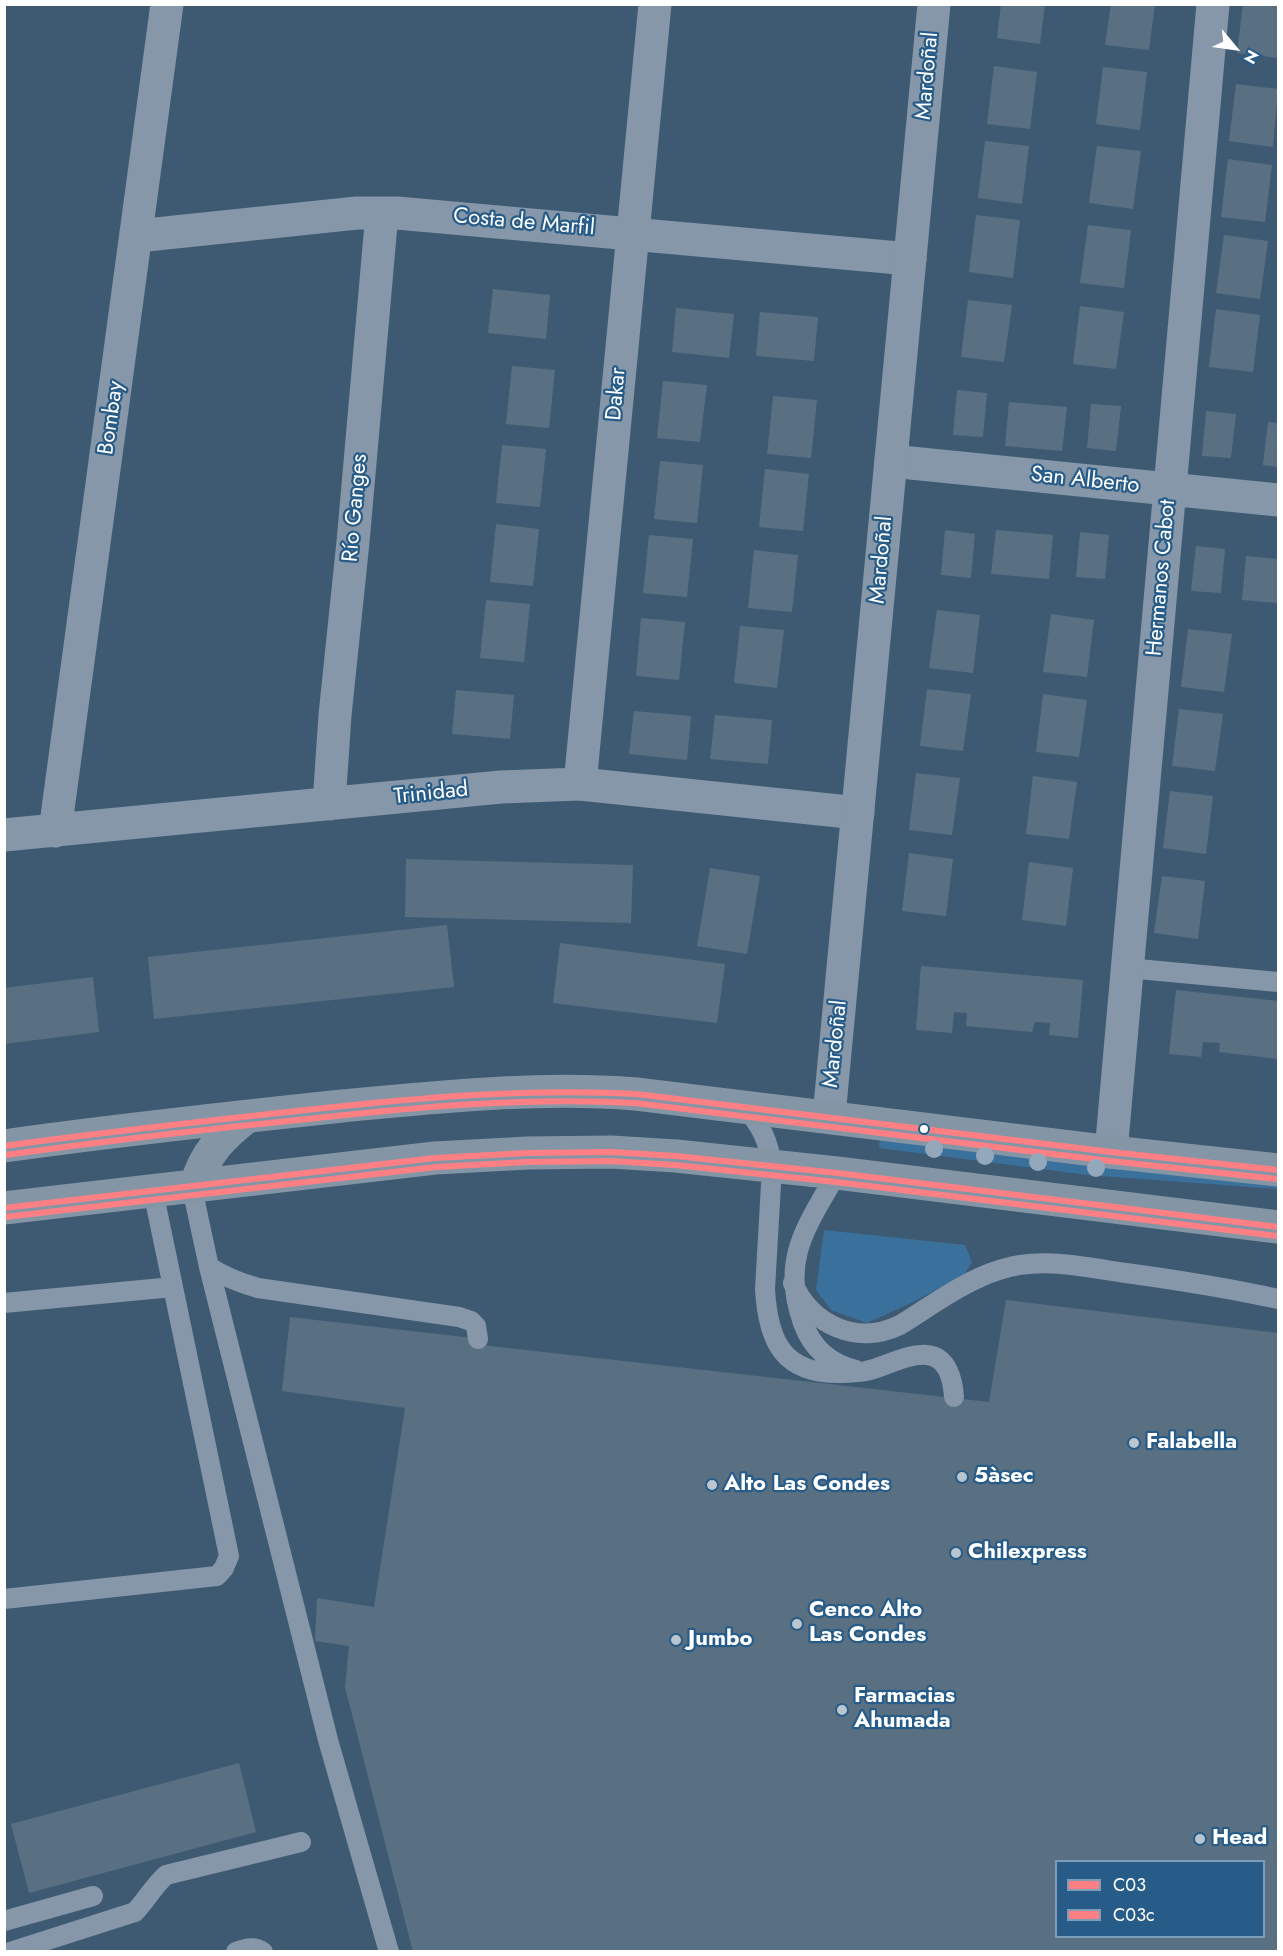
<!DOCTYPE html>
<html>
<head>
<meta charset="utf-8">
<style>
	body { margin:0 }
	#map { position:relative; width:1283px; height:1956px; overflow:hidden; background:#3e5a72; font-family:Jost,sans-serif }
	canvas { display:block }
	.frame { position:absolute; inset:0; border:6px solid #fff; pointer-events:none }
	.legend { position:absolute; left:1055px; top:1860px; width:210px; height:78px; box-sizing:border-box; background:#285c88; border:2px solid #7e9db8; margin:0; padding:8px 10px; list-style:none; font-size:18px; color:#fff }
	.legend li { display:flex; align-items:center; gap:12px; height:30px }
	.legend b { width:30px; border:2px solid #7e9db8 }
	.north { position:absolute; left:1205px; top:18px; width:60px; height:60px; -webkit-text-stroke:4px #285c88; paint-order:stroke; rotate:119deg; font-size:16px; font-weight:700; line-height:24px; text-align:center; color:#fff }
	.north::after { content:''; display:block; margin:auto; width:21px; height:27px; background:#fff; clip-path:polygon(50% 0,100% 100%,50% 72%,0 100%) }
</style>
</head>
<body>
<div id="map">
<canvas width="1283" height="1956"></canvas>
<div class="frame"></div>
<ul class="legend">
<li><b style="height:8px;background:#ff8084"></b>C03</li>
<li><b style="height:8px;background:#ff8084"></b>C03c</li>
</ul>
<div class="north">N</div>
</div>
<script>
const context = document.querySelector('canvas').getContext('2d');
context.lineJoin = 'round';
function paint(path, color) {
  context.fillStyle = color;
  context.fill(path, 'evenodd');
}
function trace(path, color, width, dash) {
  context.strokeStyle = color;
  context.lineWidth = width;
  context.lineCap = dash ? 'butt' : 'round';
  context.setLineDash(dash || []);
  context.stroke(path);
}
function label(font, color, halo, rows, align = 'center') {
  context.font = font + ' Jost,sans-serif';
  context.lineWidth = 4.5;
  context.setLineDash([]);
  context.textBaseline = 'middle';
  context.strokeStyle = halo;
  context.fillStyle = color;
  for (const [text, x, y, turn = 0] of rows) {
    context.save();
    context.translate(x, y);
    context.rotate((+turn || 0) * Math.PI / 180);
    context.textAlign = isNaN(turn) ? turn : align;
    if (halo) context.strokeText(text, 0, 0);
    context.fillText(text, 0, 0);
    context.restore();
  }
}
const green = new Path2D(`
	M880 1138 1278 1185V1189L1088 1175 879 1148Z
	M824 1230 965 1245 972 1262 964 1275 909 1304 867 1323 831 1310 816 1290Z`);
const building = new Path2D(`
	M1001 4H1045L1040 44 997 38Z
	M1111 4H1155L1149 50 1105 45Z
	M1243 4H1278V58L1237 53Z
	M994 66 1037 72 1030 129 987 124Z
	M1103 67 1147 72 1140 130 1096 124Z
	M1236 84 1278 89 1273 147 1229 141Z
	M985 141 1029 146 1022 204 978 198Z
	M1097 146 1141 151 1133 209 1089 203Z
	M1228 159 1272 165 1265 222 1221 217Z
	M976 215 1020 220 1013 278 969 272Z
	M1088 225 1131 230 1124 288 1080 283Z
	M1224 235 1268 241 1260 299 1216 293Z
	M493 289 550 295 546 339 488 333Z
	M968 300 1012 305 1004 362 961 357Z
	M1080 306 1124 312 1116 369 1073 364Z
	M676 308 734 314 729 358 672 352Z
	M1216 309 1260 315 1253 372 1209 367Z
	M760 312 818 317 814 361 756 356Z
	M512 366 555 370 549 428 506 424Z
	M663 381 707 385 700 442 657 438Z
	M957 390 987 393 983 437 953 435Z
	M773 396 817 400 811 458 767 454Z
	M1009 402 1067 407 1062 451 1005 446Z
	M1091 404 1121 406 1116 451 1087 448Z
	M1206 411 1236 414 1231 458 1202 456Z
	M1268 422 1278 423V467L1263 465Z
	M502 445 546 449 540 507 496 503Z
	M660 461 703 465 697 523 654 519Z
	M765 469 809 474 803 531 759 527Z
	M496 524 539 529 533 586 490 582Z
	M945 530 975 534 971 578 941 575Z
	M996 530 1053 535 1049 579 991 574Z
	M1080 532 1109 535 1105 579 1076 577Z
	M649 535 693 539 687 597 643 593Z
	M1196 546 1225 549 1221 593 1191 591Z
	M754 550 798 555 792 612 748 608Z
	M1246 556 1278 559V603L1242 600Z
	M486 600 530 604 524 662 480 658Z
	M937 610 980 615 973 673 929 668Z
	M1051 614 1094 620 1087 677 1043 672Z
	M641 618 685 622 679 680 636 676Z
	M740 626 784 630 777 688 734 683Z
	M1188 629 1232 634 1224 692 1181 687Z
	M927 689 971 694 963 751 920 746Z
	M456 690 514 695 510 739 452 734Z
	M1043 694 1087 700 1079 757 1036 752Z
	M1179 709 1223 714 1215 771 1172 766Z
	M634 711 691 716 687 760 629 754Z
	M715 715 772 720 768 764 710 759Z
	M916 773 960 778 952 835 909 830Z
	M1033 776 1077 782 1069 839 1026 834Z
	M1170 791 1213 796 1206 854 1163 848Z
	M909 853 953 859 946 916 902 911Z
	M406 859 633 865 631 923 405 917Z
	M1029 862 1073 868 1066 926 1022 920Z
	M710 868 760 876 747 954 697 946Z
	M1162 876 1205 881 1198 939 1154 933Z
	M447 925 454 987 154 1019 148 957Z
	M560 943 725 964 717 1023 553 1003Z
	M921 966 1083 980 1078 1038 1049 1035 1050 1023 1035 1022 1032 1032 966 1026 967 1013 954 1012 952 1033 916 1030Z
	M93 977 99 1032 4 1044V988Z
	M1176 990 1278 1001V1059L1219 1052 1220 1043 1203 1042 1201 1057 1169 1054Z
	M1006 1300 1278 1333V1952H413L345 1687 349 1646 315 1641 317 1598 374 1607 405 1408 282 1391 290 1317 481 1339V1345L989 1402ZM1056 1862H1264V1936H1056Z
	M239 1763 256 1832 29 1893 11 1824Z`);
const service = new Path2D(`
	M1127 968 1278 982
	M743 1106C761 1124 769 1142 772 1167L765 1289C768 1343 784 1375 843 1373 850 1372 859 1373 866 1371 885 1367 907 1353 927 1355 948 1357 953 1381 954 1397
	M837 1173C807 1226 780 1259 803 1323 812 1348 830 1364 856 1370
	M196 1185 195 1202 209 1267C225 1277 240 1283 258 1288L459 1317 471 1321 476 1326 478 1339
	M209 1267 328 1740 389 1952
	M793 1283C811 1325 857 1346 900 1325 931 1306 964 1281 999 1270 1040 1256 1085 1267 1126 1273 1177 1280 1228 1288 1278 1299
	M4 1303 173 1287
	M4 1599 217 1576 224 1568 229 1556 153 1191
	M4 1921 93 1896
	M10 1952 135 1912C147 1899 153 1887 166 1875L301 1842
	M236 1952C245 1948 255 1946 263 1952`);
const minor = new Path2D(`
	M137 236 357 213H397L910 259
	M891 461 1278 500
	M580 784 655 4
	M329 804 335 715 353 542 382 213
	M55 831 167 4
	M4 835 501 787 580 784 858 813
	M1111 1152 1213 4`);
const tertiary = new Path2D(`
	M829 1116 934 4`);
const primary = new Path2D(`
	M4 1146C117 1130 229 1118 342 1106 440 1097 538 1086 636 1094L1111 1152 1278 1170
	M196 1185C205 1153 222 1136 248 1116
	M4 1208 435 1158 528 1153 611 1152 676 1156 837 1173 1278 1227`);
const bus1 = new Path2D(`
	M4 1146C105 1132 205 1121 306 1110 416 1098 526 1088 636 1094L1111 1152 1278 1170
	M4 1208 435 1158 528 1153 611 1152 676 1156 837 1173 1278 1227`);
const bus2 = new Path2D(`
	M5 1155C106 1141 207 1129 308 1119 417 1107 526 1097 635 1103L1110 1161 1277 1179
	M5 1217 436 1167 528 1162 611 1161 675 1165 836 1182 1277 1236`);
const trees = [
	[934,1149],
	[985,1156],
	[1038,1162],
	[1096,1168]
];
const markers = [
	[924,1129,5,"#fff"],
	[1134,1443,6,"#bbc5ce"],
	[962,1477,6,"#bbc5ce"],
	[712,1485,6,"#bbc5ce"],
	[956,1553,6,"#bbc5ce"],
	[797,1624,6,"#bbc5ce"],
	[676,1640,6,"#bbc5ce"],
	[842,1710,6,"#bbc5ce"],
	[1200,1839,6,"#bbc5ce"]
];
const streetNames = [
	["Mardoñal",928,76,-85],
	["Costa de Marfil",524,223,5],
	["Dakar",617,394,-85],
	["Bombay",112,418,-82],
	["San Alberto",1085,481,6],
	["Río Ganges",356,508,-85],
	["Mardoñal",882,560,-85],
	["Hermanos Cabot",1162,578,-85],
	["Trinidad",431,794,-6],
	["Mardoñal",836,1044,-84]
];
const poiNames = [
	["Falabella",1146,1443],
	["5àsec",974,1477],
	["Alto Las Condes",724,1485],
	["Chilexpress",968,1553],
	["Cenco Alto",809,1611],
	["Las Condes",809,1636],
	["Jumbo",688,1640],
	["Farmacias",854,1697],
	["Ahumada",854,1722],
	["Head",1212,1839]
];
paint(green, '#3a719c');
paint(building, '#597083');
trace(service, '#8597a8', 20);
trace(minor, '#8597a8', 33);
trace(tertiary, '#8597a8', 33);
trace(primary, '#8496a5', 33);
trace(bus1, '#ff8084', 6);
trace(bus2, '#ff8084', 6);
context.fillStyle = '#93a9bb';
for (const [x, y] of trees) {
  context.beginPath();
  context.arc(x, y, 9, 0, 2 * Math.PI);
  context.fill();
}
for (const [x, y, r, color] of markers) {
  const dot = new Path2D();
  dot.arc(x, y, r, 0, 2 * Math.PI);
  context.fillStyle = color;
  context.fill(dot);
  trace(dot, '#285c88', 2);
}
label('22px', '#fff', '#285c88', streetNames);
label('bold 22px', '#fff', '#285c88', poiNames, 'left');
</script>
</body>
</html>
